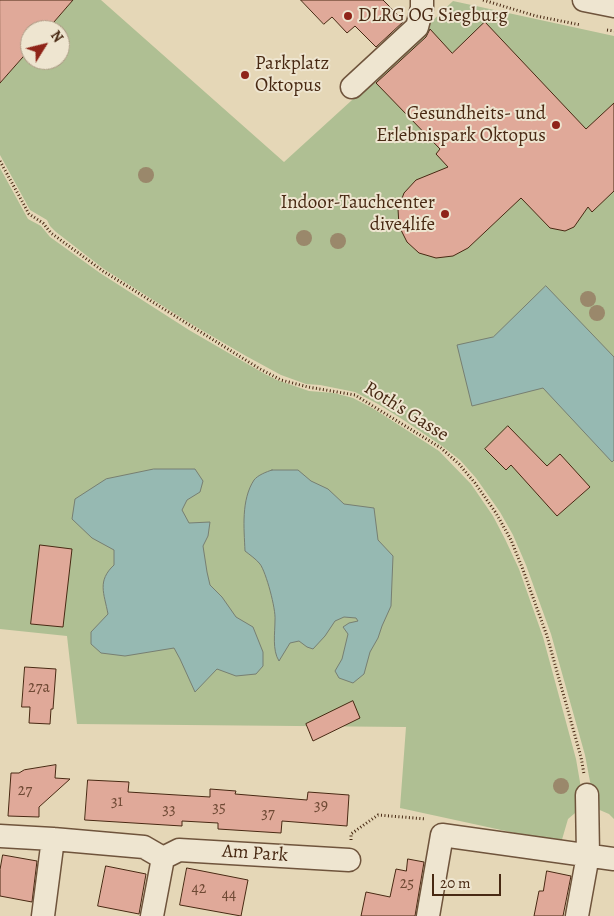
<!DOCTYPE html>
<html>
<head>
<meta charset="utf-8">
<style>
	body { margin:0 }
	#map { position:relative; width:614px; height:916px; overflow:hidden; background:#e5d7b7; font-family:Alegreya,serif }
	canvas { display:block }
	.north { position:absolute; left:20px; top:20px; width:50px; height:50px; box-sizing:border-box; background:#eee5d0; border:1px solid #ac9a84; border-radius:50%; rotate:54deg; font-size:14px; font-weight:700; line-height:20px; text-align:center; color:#482913 }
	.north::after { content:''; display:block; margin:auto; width:18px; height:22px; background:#8f2418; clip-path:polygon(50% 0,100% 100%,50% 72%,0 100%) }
	.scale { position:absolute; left:432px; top:874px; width:69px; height:22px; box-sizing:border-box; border:2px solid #482913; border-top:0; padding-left:6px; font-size:15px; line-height:18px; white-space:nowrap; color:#482913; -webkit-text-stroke:4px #eee5d0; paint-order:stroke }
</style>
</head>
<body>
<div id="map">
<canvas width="614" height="916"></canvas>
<div class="north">N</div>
<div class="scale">20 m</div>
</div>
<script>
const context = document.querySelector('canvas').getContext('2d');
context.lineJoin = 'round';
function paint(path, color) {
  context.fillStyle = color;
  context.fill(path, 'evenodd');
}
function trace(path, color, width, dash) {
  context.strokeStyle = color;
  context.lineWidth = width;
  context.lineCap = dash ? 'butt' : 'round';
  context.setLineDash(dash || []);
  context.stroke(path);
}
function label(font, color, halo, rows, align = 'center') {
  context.font = font + ' Alegreya,serif';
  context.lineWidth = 4;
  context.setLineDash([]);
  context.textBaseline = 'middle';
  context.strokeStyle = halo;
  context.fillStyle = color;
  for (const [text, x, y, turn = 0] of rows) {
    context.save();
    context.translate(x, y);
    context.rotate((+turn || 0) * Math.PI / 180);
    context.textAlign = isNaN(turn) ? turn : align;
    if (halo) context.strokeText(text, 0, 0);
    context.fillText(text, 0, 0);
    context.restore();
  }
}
const green = new Path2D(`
	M73 0H101L284 162 374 80 373 78 453 1 614 36V819L609 814 595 808 585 755 551 634 526 565 513 535 500 512 476 478 460 460 442 446 405 421 378 404 355 392 320 385 306 384 281 375 246 356 193 325 104 269 56 232 50 226 47 220 30 210 0 155V83L30 49V60H60V30H47Z
	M0 168 28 219 41 226 50 237 100 273 189 330 263 373 277 380 309 391 334 393 353 398 374 409 439 451 471 484 493 516 505 539 519 569 543 637 576 759 581 788V808L568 819 561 843 400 808 406 727 77 724 67 636 0 629Z`);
const water = new Path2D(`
	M546 286 614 357V460L612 462 543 388 472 406 457 345 493 337Z
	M154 469H195L203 481 200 492 187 500 182 510 189 523 210 522 208 536 203 546 207 572 210 585 222 597 236 617 253 627 263 652V666L256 674 236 676 217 669 195 692 180 659 174 648 125 656 101 653 91 644V632L108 614C104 593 97 581 114 565V550L92 538 72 519 75 499 106 479Z
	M272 470H298L311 481 328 489 344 504 374 508 378 540 393 556 391 606 382 626 378 638 370 652 364 674 353 683 339 678 335 671 342 659 348 634 343 627 349 623 358 621 356 618 344 617 335 621 325 636 313 649 307 647 299 641 290 643 279 661C272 650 275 633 275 620 276 609 266 572 260 564 256 559 250 555 245 551 244 528 241 500 254 480 258 475 266 472 272 470Z`);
const building = new Path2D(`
	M0 0H73L47 30H30V49L0 83Z
	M301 0H383L404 21 376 47 355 26 347 33 332 17 324 24Z
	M485 22 586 129 614 103V191L592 212 588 207 574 227 565 231 550 228 521 198 468 248 453 256 436 258 419 253 407 242 399 226 398 209 404 193 416 180 448 167 436 154 440 149 376 83 426 37 430 29 452 53Z
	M508 426 547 466 560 454 590 487 557 516 511 465 506 470 485 449Z
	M40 545 72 549 63 627 31 624Z
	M25 667 56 669 53 709H51L50 724 29 723 30 707H22Z
	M353 701 360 718 313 741 306 724Z
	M56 765 55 778 70 779 39 807V817L8 816 11 773H19L24 770Z
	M88 780 129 782 128 792 210 797V789L236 791 235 794 307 800 308 792 349 795 347 826 282 821 281 833 218 829V823L182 821V826L85 820Z
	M3 855 37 861 32 902 0 896V870Z
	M408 859 424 862 415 916H361L366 892 390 897 396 869 406 871Z
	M106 866 146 874 139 914 98 906Z
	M187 868 248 880 241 916 180 905Z
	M547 871 571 876 563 916H534L539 891H543Z`);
const path = new Path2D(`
	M483 0 536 16 581 25
	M607 30 614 31
	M0 161 29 214 43 223 51 233 103 271 260 369 281 380 308 387 355 395 441 448 459 464 475 483 496 513 511 540 522 567 547 636 581 757 584 774
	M351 840V834L378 815 426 819`);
const minor = new Path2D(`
	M584 0 614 6
	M352 87 417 27 422 8V0
	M0 836 53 839 144 847 163 858 179 850 349 860
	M43 916 53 839
	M152 916 163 858
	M428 916 442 835 614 859
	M577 916 588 855 587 795`);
const trees = [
	[146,175],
	[304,238],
	[338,241],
	[588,299],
	[597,313],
	[561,786]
];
const markers = [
	[348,16,5,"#8f2418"],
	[245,75,5,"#8f2418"],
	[556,125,5,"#8f2418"],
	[445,214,5,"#8f2418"]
];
const numberNames = [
	["27a",39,688],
	["27",25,791],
	["31",117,802],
	["39",321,806],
	["35",219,808],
	["33",169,810],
	["37",268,814],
	["25",407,884],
	["42",199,889],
	["44",229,895]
];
const poiNames = [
	["DLRG OG Siegburg",358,16],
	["Parkplatz",255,64],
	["Oktopus",255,86],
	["Gesundheits- und",546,114,"right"],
	["Erlebnispark Oktopus",546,136,"right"],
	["Indoor-Tauchcenter",435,203,"right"],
	["dive4life",435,225,"right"]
];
const streetNames = [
	["Roth's Gasse",406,412,32],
	["Am Park",255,854,4]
];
paint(green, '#afbf93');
paint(water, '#96b9b2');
trace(water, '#777f72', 1);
paint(building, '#e0a999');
trace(building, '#482913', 1);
trace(minor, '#6f543c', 25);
trace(path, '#482913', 3, [1, 2.5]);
trace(minor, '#eee5d0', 22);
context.fillStyle = '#9a886b';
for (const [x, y] of trees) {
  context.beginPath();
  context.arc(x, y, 8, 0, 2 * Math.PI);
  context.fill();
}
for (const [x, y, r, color] of markers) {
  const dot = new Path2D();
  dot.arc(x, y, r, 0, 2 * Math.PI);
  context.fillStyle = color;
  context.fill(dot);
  trace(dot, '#eee5d0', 2);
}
label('16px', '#6e4934', null, numberNames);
label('19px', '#482913', '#eee5d0', poiNames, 'left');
label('19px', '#482913', '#eee5d0', streetNames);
</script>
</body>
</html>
